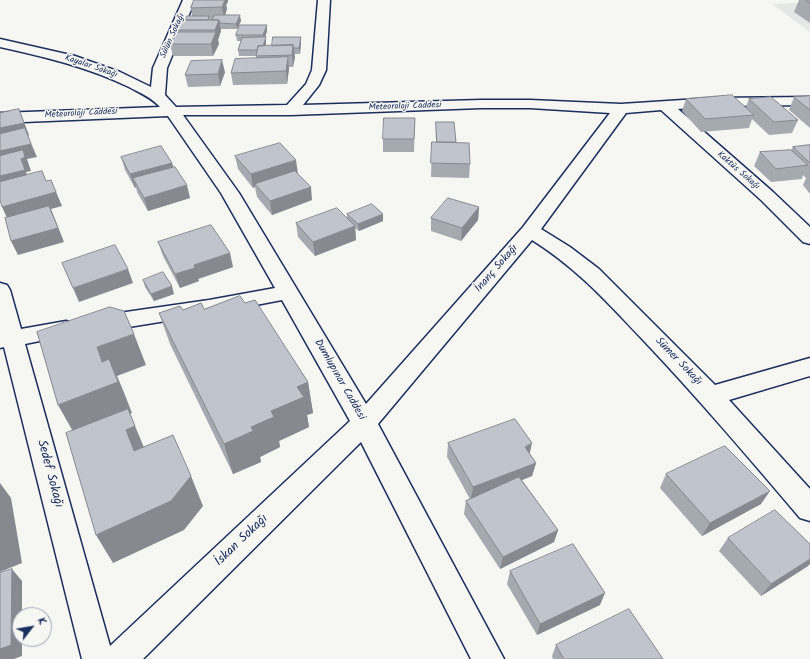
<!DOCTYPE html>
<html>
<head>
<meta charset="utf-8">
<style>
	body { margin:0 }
	#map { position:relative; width:810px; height:659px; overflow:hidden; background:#f6f6f2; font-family:Kalam,sans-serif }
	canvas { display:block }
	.north { position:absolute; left:12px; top:607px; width:40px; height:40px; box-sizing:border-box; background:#f6f6f2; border:1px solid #9ea6b7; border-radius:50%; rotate:59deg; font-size:11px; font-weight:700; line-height:16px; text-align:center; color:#1b2f5e }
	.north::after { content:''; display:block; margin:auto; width:14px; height:18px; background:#1b2f5e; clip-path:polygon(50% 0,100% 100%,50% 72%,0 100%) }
</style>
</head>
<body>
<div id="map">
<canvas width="810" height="659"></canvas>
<div class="north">K</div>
</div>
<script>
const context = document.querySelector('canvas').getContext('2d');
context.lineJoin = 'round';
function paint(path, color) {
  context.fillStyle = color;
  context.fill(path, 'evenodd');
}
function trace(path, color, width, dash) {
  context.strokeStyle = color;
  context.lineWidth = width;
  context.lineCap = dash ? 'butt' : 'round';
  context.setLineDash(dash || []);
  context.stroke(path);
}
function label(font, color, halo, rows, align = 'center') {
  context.font = font + ' Kalam,sans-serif';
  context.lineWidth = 3;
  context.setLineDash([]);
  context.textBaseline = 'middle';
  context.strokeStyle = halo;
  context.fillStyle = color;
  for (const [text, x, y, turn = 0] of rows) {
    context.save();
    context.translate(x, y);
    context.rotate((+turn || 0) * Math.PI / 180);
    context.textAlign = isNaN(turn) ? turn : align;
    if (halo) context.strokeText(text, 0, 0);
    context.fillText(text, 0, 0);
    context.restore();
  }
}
const built = new Path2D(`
	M810 2V32L772 4Z`);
const minor = new Path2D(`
	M183 0H195L167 68 165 95 176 107 287 105 306 84 312 70 318 0H330L326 70 319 85 303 105 481 100H530L621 104 714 98 810 97V105L714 106 678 109 773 192 810 227V244L803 242 761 200 661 110 626 113 541 229 570 247 599 269 715 385 810 358V376L729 400 810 489V521L800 518C749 458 698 398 644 341 607 302 578 269 532 240L378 424 504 659H471L361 442 143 659H82L4 347 0 348V283L7 285 10 290 21 329 66 321 74 324 77 329 74 334 25 344 110 646 350 421 282 300 209 314 98 332 90 329 87 324 90 319 98 316 209 300 275 288 221 193 168 116 0 123V113L160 107C151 97 140 93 129 87 88 67 45 57 0 47V39L75 56 120 72 151 87 153 68ZM481 108H530L610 113 523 227 366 404 239 193 183 115H291Z`);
const wall = new Path2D(`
	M194 0H228V2L226 5 227 9 225 15 241 21 237 29H221V31L218 40 219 44 213 56H173L170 44 177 32V30L192 16 191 8Z
	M799 0H810V23L794 12Z
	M267 25V31L265 37 266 43V46H272L301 37V43L300 54H294L295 57 293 67H289V69L287 84 233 85 231 73 256 58V56H239L238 50 241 41H237L236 35Z
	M225 72 220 86 188 87 185 75Z
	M810 96V128L789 110 794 97Z
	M686 99 746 107 749 99 798 120 792 133 769 135 752 119 749 128 701 132 682 111Z
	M415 118 414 152H383V139Z
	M436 122H454L456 143 470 164 469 178 431 177 432 142H436Z
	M810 145V194L803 185 806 178 803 175 802 179 771 182 754 166 760 152 791 150 793 147Z
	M235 156 298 174 312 200 272 215 257 197 255 187 253 188 238 169Z
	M121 157 172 163 173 167 190 198 148 211 137 192 136 187 135 188 125 170Z
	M479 207 478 220 461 241 431 231V218Z
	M347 214 383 221 359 231 355 228 356 240 315 256 298 237 296 223 347 218Z
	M158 242 233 267 198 279 199 281 180 288 163 256Z
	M143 280 174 294 154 301 145 287Z
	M245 303 308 382 313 413 307 415 309 427 279 441 280 447 260 457 261 462 233 474 170 344 159 313 183 310 204 309Z
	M448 443 530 454 536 463 532 476 522 480 558 530 554 542 500 569 464 514 466 501 470 499 447 457Z
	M666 474 761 504 702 536 660 488Z
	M728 538 808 566 761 596 719 551Z
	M510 571 600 605 537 635 507 584Z
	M556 645 663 659H553L552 656Z`);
const shadedWall = new Path2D(`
	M225 0H228V2L226 5 227 9 224 18 222 7Z
	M240 15 241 21 237 29 236 24Z
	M219 20 221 31 218 40 219 44 213 56 211 44 216 33 215 30Z
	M267 25V31L264 41 263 35Z
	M266 37V43L263 56 262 50Z
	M301 37V43L300 54 299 48Z
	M293 45 295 57 293 67 292 55Z
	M288 57 289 69 287 84 286 71Z
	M222 60 225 72 220 86 218 74Z
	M19 109 29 135 28 136 37 157 27 159 31 171 26 172 30 183 0 190V128Z
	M296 160 298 174 255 184V187L253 188 251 174Z
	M172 163 176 176 133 178 136 187 135 188 130 174Z
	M42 171 48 185 51 180 62 206 51 209 64 242 18 255 11 241 8 220 2 207Z
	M187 185 190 198 148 211 144 198Z
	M311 187 312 200 272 215 270 201Z
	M479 207 478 220 461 241 462 228Z
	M383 214V221L359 231 358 224Z
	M355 226 356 240 315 256 313 242Z
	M230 253 233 267 198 279 199 281 180 288 175 274 194 265Z
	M128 269 133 283 79 302 73 288Z
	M172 286 174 294 154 301 151 294Z
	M134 334 146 365 117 376 123 390 132 413 130 414 148 457 134 451 126 430 75 435 58 405 102 362 97 347Z
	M308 382 313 413 307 415 309 427 279 441 280 447 260 457 261 462 233 474 224 444 251 427 271 411 297 387Z
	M532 443 529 457 525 447Z
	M536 463 532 476 471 500 473 487Z
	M191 476 203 506 184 530 113 563 96 535Z
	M0 483 11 498 22 563 0 572Z
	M770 491 761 504 702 536 710 523Z
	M558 530 554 542 500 569 503 557Z
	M810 559V564L808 566 761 596 771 584Z
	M12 569 22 581V615H20V639H22V656L14 659H0V649Z
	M605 593 600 605 537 635 540 624Z`);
const building = new Path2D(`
	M194 0H225L222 7 191 8Z
	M806 0H810V3Z
	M215 15H240L236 24 220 23 219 20H212Z
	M187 16H209L208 20H186Z
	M181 20H219L215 30H177Z
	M240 25H267L263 35H236Z
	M177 32H216L211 44H170Z
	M266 37 263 46H258L257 50H238L242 38Z
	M273 37H301L299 48H294L293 45 272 46Z
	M293 45 292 55 256 56 258 46Z
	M288 57 286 71 231 73 235 59Z
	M222 60 218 74 185 75 191 61Z
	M732 95 754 115 705 119 686 99Z
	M810 96V110L794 97Z
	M771 97 798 120 774 122 749 99Z
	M19 109 24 123 0 128V113Z
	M384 118H415L414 139H383Z
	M436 122H454L456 142H437Z
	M25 128 31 144 0 151V134Z
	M432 142 469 143 470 164 431 163Z
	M280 143 296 160 251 174 235 156Z
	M810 145V163L793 147Z
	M161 146 172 163 130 174 121 157Z
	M23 150 25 157 21 159 25 170 0 176V156Z
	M791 150 808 165 776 169 760 152Z
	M175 167 187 185 144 198 133 178Z
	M42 171 46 181 51 180 56 192 2 207 0 200V182Z
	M295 171 311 187 270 201 255 184Z
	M448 198 479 207 462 228 431 218Z
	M372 204 383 214 358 224 347 214Z
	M49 206 58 228 11 241 5 218Z
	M337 208 355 226 313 242 296 223Z
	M211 225 230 253 194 265 195 268 175 274 158 242Z
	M115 245 128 269 73 288 62 263Z
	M163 272 172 286 151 294 143 280Z
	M240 296 245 303 255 300 308 382 297 387 304 397 271 411 274 417 251 427 253 431 224 444 159 313 180 306 183 310 201 303 204 309Z
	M110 307 124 311 134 334 97 347 102 362 109 359 118 382 58 405 37 332Z
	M128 409 135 426 126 430 134 451 173 435 191 476 171 501 96 535 66 433Z
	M515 419 532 443 525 447 536 463 473 487 448 443Z
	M725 446 770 491 710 523 666 474Z
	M519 477 558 530 503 557 466 501Z
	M775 510 810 544V559L771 584 728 538Z
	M573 544 605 593 540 624 510 571Z
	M12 569 11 645 0 649V573Z
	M629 609 663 659H564L556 645Z`);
const farStreetnames = [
	["Sülün Sokağı",173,36,-66],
	["Kayalar Sokağı",91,67,19],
	["Meteoroloji Caddesi",405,107,-2],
	["Meteoroloji Caddesi",81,114,-3],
	["Kaktüs Sokağı",738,171,41]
];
const streetNames = [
	["İnanç Sokağı",497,269,-49],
	["Sümer Sokağı",678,362,46],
	["Dumlupınar Caddesi",339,380,60]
];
const nearStreetnames = [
	["Sedef Sokağı",49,474,75],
	["İskan Sokağı",242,541,-44]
];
paint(built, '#e6e7e7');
trace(minor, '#1b2f5e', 3);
paint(minor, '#f6f6f2');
paint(wall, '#a5a9b0');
paint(shadedWall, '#868990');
paint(building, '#c0c4cd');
trace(building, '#868990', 1);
label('9px', '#1b2f5e', '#f6f6f2', farStreetnames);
label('11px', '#1b2f5e', '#f6f6f2', streetNames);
label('13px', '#1b2f5e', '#f6f6f2', nearStreetnames);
</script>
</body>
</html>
